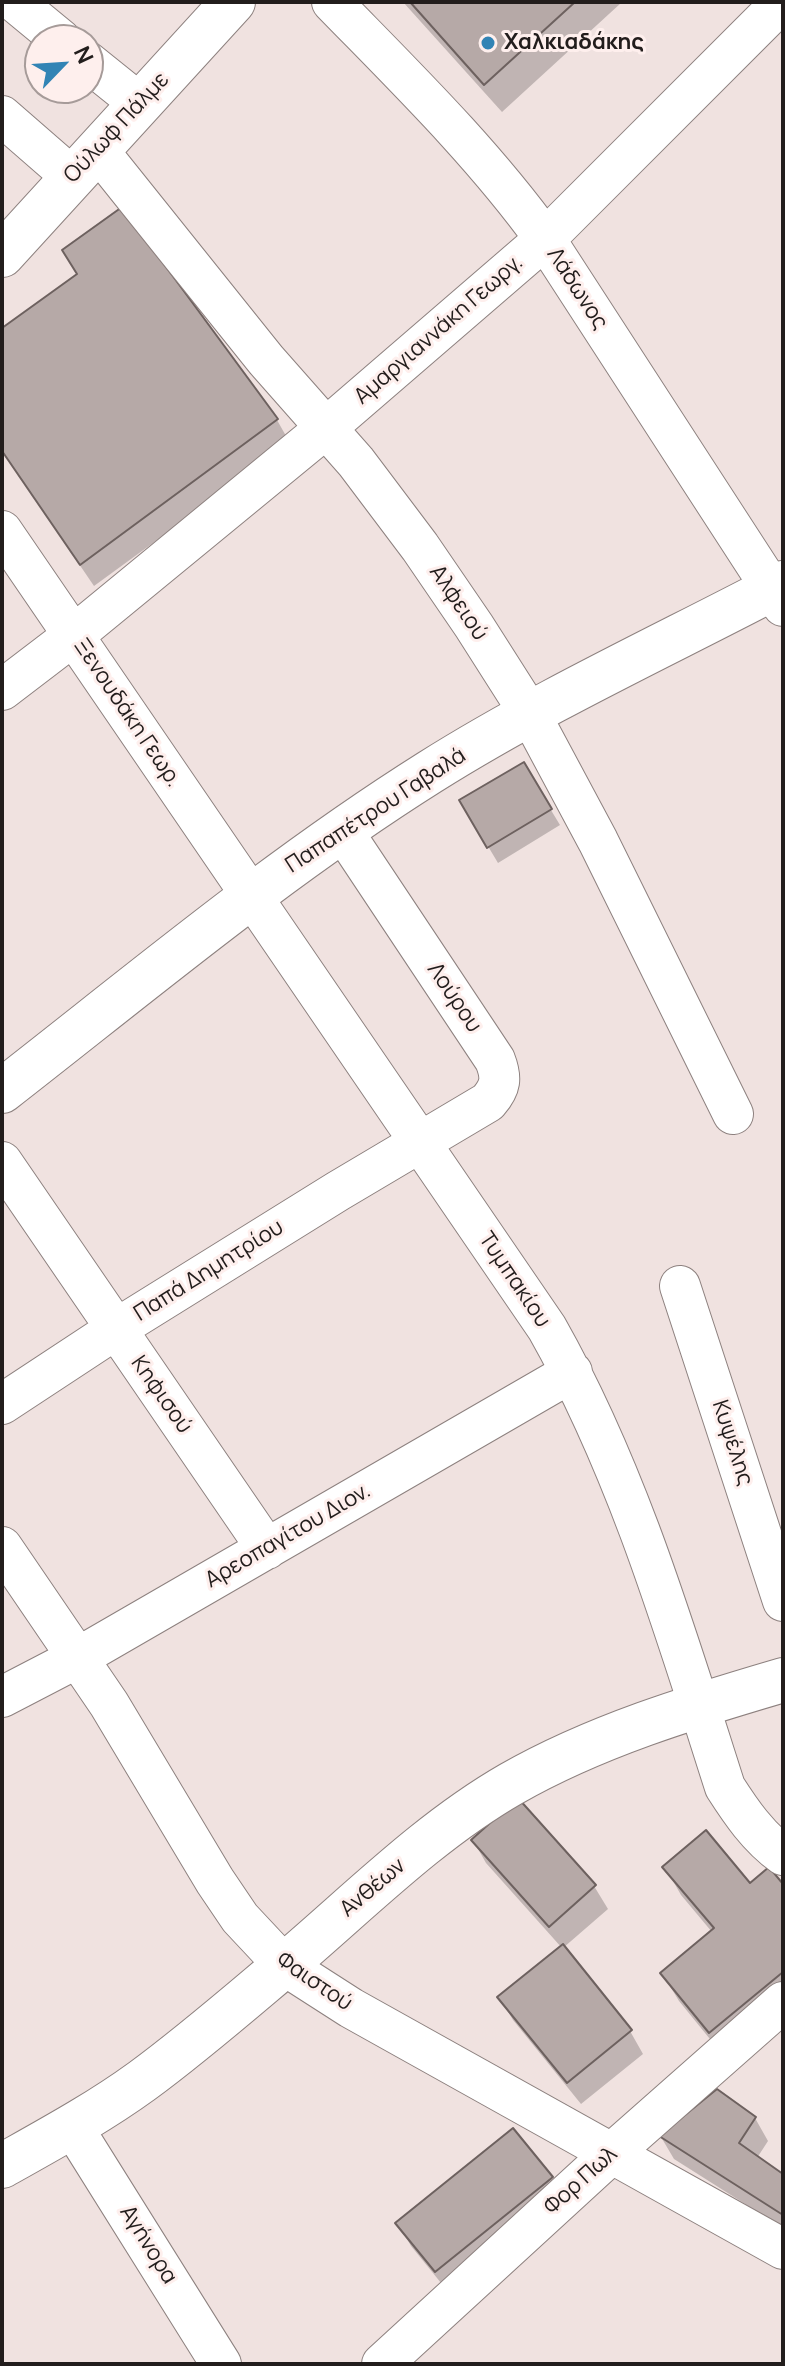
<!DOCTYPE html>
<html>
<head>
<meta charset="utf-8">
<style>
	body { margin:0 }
	#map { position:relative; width:785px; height:2366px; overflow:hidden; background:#f0e2e0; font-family:Manrope,sans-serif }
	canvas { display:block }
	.frame { position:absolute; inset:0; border:4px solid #221d1c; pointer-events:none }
	.north { position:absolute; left:24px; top:24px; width:80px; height:80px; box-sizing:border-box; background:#feefed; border:2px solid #a69b99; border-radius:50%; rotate:65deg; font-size:22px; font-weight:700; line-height:32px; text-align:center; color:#221d1c }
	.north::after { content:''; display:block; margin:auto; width:28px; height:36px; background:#3284b5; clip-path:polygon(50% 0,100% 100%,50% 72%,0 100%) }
</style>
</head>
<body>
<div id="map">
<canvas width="785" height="2366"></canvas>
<div class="frame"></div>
<div class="north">N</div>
</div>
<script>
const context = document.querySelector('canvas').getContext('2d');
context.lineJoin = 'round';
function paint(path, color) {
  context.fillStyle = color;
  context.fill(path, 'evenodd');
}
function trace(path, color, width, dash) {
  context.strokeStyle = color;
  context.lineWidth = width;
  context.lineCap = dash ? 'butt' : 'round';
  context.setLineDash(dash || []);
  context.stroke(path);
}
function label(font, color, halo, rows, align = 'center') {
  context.font = font + ' Manrope,sans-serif';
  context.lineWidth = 6;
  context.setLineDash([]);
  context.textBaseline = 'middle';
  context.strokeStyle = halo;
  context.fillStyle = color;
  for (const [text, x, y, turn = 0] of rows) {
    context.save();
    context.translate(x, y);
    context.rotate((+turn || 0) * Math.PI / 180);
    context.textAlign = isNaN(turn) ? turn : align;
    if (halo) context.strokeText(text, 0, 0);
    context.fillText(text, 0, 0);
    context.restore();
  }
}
const shadow = new Path2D(`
	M403 2H620L621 3 502 112Z
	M122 210 277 420 290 443 94 586 2 451V330L79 275Z
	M523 764 560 825 498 863 461 801Z
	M473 1840 594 1886 608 1909 563 1948 630 2031 643 2054 581 2104 513 2020 500 1998 562 1948 486 1863Z
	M665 1867 749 1886 783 1887V2013L727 2060 679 2001 662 1973 712 1932 681 1895Z
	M755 2118 768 2141 757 2158 783 2176V2228L674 2159 661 2137Z
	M551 2178 564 2201 450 2294 411 2246 398 2223Z`);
const building = new Path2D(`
	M410 2H575L484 85Z
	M122 207 278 419 80 565 2 451V328L77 274 62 250Z
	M524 762 552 809 487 848 459 800Z
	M518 1798 596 1885 549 1927 471 1840Z
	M706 1830 750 1883 769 1867 783 1884V1972L709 2033 660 1973 714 1928 662 1867Z
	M563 1944 632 2030 567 2083 497 1997Z
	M717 2089 756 2117 739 2143 783 2174V2215L659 2136Z
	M513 2128 553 2177 435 2272 395 2223Z`);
const minor = new Path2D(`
	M15 2 61 40
	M332 2C406 78 482 152 545 239L783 606
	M88 62 139 103
	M2 116 72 177
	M97 149 266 360 356 462 420 547 474 626 530 714 598 841 733 1114
	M2 531 547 1328C628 1471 675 1631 725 1787 741 1812 758 1837 783 1855
	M2 690 74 635 326 428 545 239 782 2
	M2 1162 267 1549
	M680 1286 783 1601
	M2 1404 116 1329 338 1191 488 1102C501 1087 502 1078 495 1060L342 830
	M2 1547 109 1704 215 1881 240 1918 284 1965 351 2008 783 2249
	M2 1697 79 1657 572 1372
	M72 2126 221 2364
	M382 2364 612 2153 783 2002`);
const tertiary = new Path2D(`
	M2 255 233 2
	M2 1091C142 982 279 867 430 772 543 701 665 645 783 583
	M2 2166C50 2139 98 2113 142 2081 194 2043 244 1999 293 1958 363 1898 431 1830 511 1784 595 1736 691 1707 783 1680`);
const markers = [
	[488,43,8,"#3284b5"]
];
const poiNames = [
	["Χαλκιαδάκης",504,43]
];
const streetNames = [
	["Ούλωφ Πάλμε",117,128,-47],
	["Λάδωνος",577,289,57],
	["Αμαργιαννάκη Γεωργ.",439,330,-41],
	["Αλφειού",458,603,56],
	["Ξενουδάκη Γεωρ.",127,713,56],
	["Παπαπέτρου Γαβαλά",376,811,-33],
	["Λούρου",454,998,56],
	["Παπά Δημητρίου",209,1271,-32],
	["Τυμπακίου",514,1280,56],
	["Κηφισού",161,1395,55],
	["Κυψέλης",732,1443,72],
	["Αρεοπαγίτου Διον.",288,1536,-30],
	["Ανθέων",373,1888,-40],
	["Φαιστού",314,1982,34],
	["Φορ Πωλ",581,2181,-42],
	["Αγήνορα",148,2245,58]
];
paint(shadow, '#0003');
paint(building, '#b6a9a7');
trace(building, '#6d615f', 2);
trace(minor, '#8d817f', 42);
trace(tertiary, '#8d817f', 46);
trace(minor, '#fff', 40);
trace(tertiary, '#fff', 44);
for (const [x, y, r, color] of markers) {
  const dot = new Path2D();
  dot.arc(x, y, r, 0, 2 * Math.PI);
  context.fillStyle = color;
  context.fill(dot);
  trace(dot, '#feefed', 3);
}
label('bold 22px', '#221d1c', '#feefed', poiNames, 'left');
label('22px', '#221d1c', '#feefed', streetNames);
</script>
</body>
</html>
